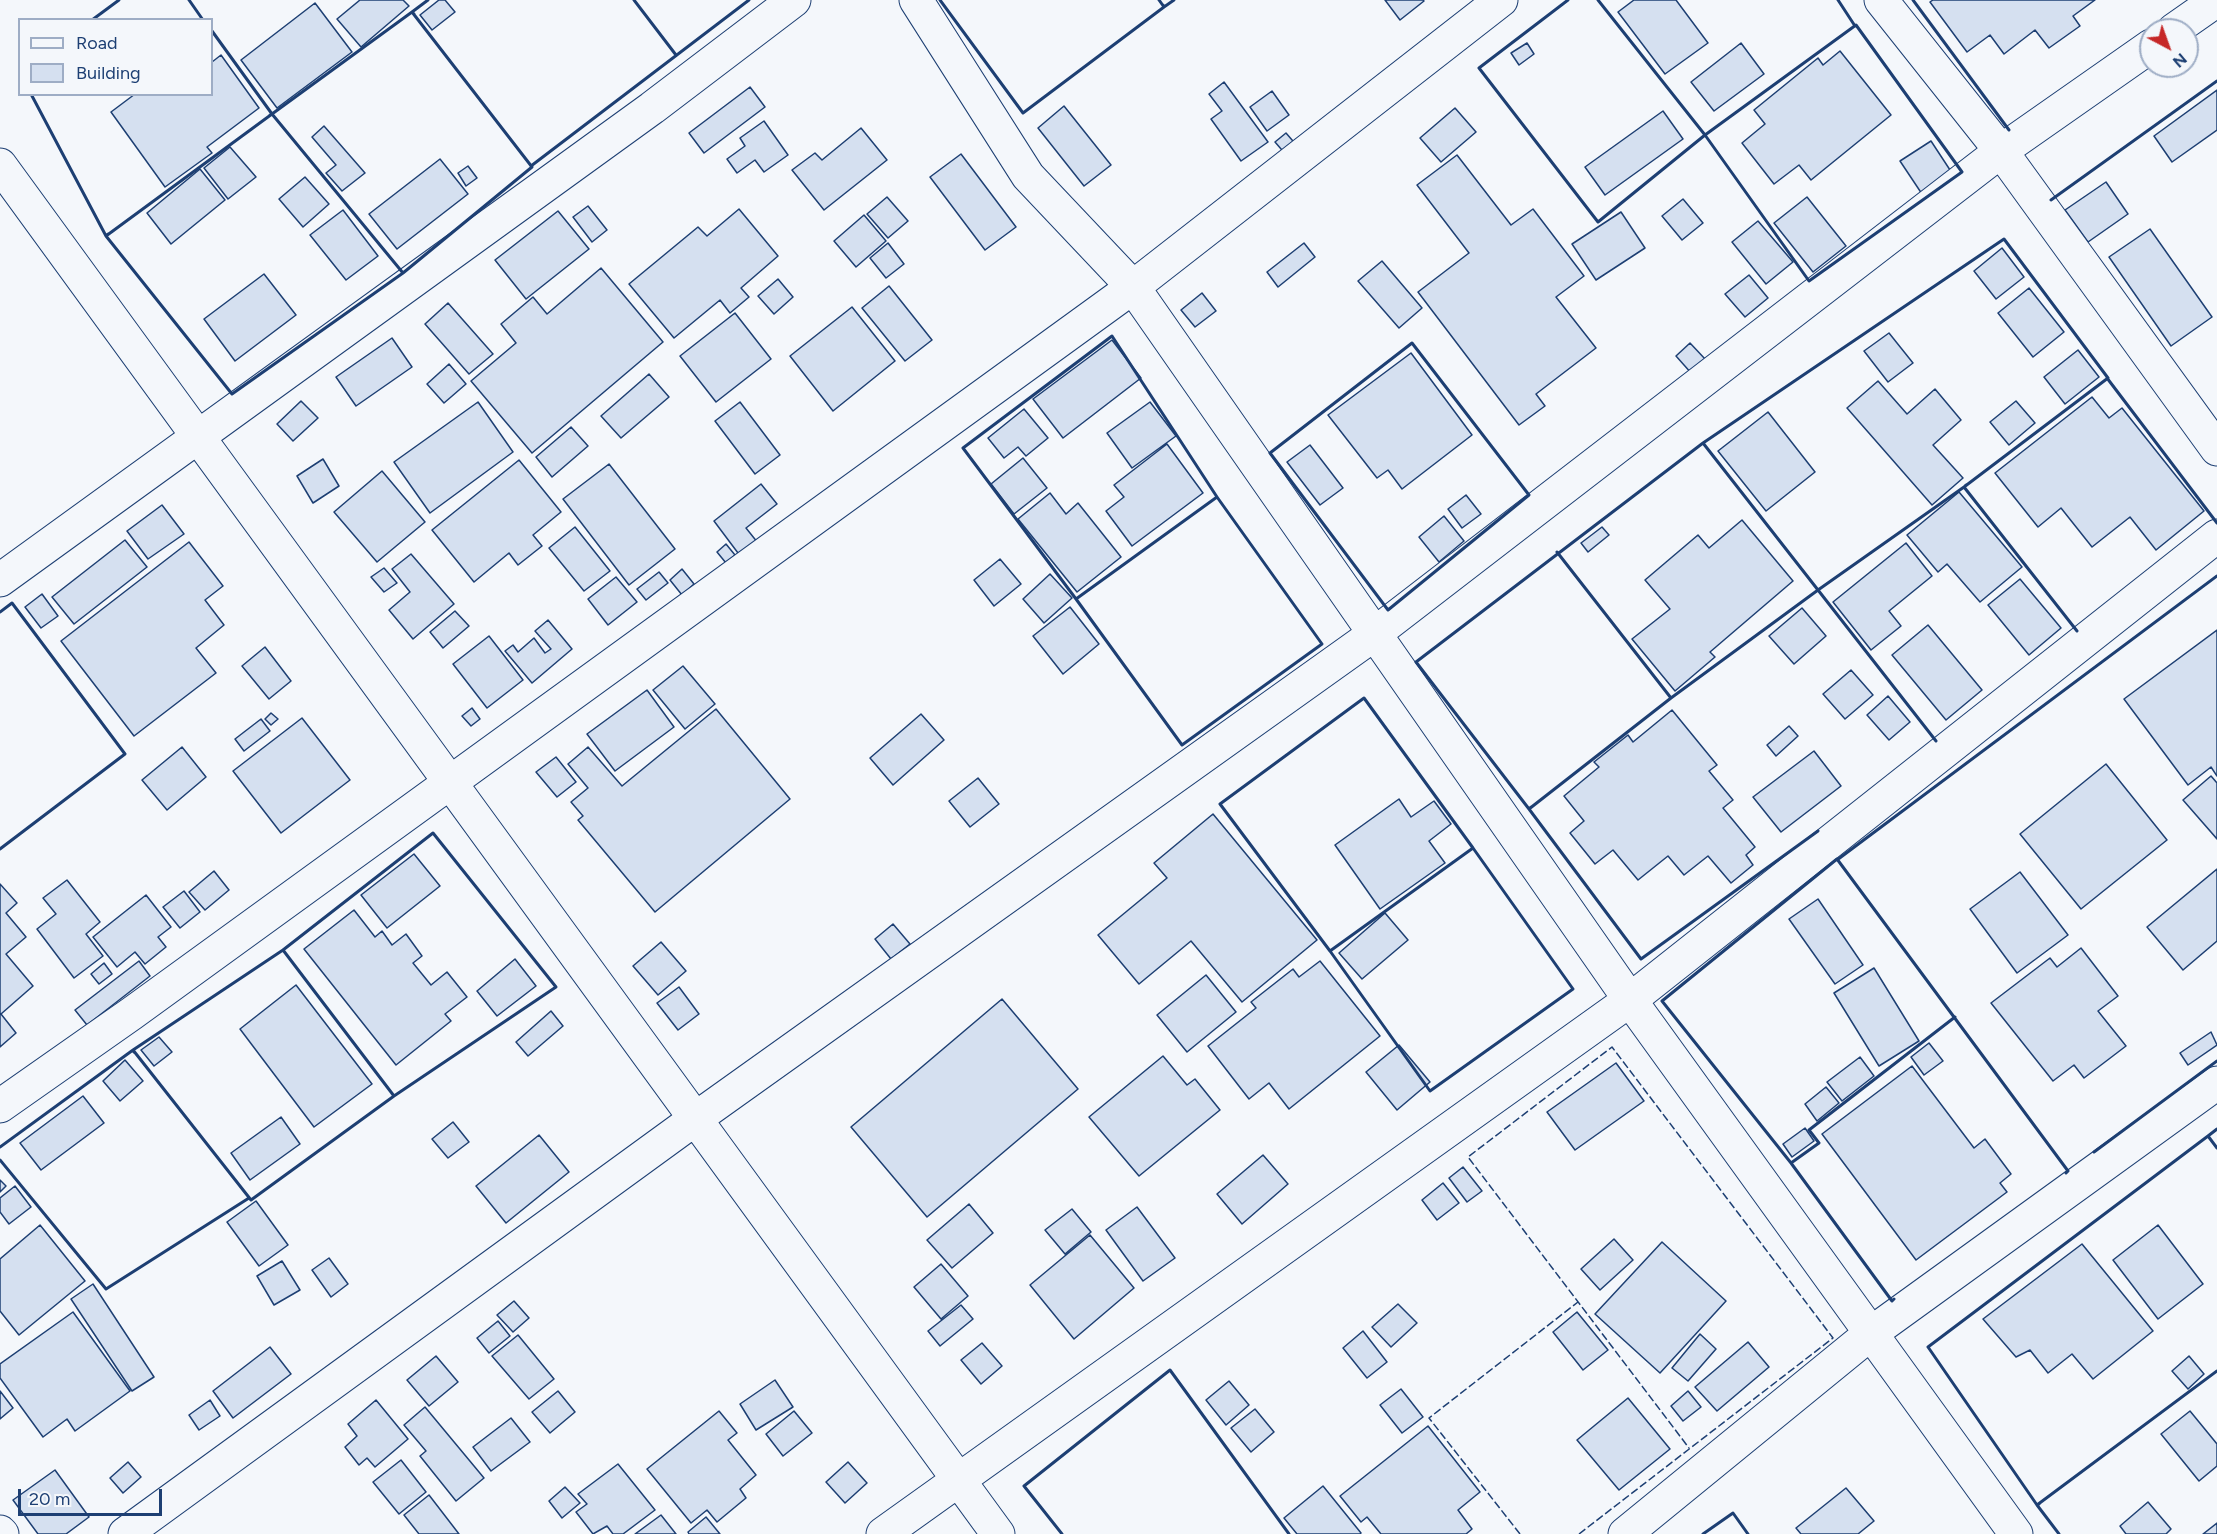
<!DOCTYPE html>
<html>
<head>
<meta charset="utf-8">
<style>
	body { margin:0 }
	#map { position:relative; width:2217px; height:1534px; overflow:hidden; background:#f4f7fb; font-family:Figtree,sans-serif }
	canvas { display:block }
	.legend { position:absolute; left:18px; top:18px; width:195px; height:78px; box-sizing:border-box; background:#f4f7fb; border:2px solid #9eadc5; margin:0; padding:8px 10px; list-style:none; font-size:18px; color:#1d3f73 }
	.legend li { display:flex; align-items:center; gap:12px; height:30px }
	.legend b { width:30px; border:2px solid #9eadc5 }
	.north { position:absolute; left:2139px; top:18px; width:60px; height:60px; box-sizing:border-box; background:#f4f7fb; border:2px solid #9eadc5; border-radius:50%; rotate:139deg; font-size:16px; font-weight:700; line-height:24px; text-align:center; color:#1d3f73 }
	.north::after { content:''; display:block; margin:auto; width:21px; height:27px; background:#c62828; clip-path:polygon(50% 0,100% 100%,50% 72%,0 100%) }
	.scale { position:absolute; left:18px; top:1489px; width:144px; height:27px; box-sizing:border-box; border:3px solid #1d3f73; border-top:0; padding-left:8px; font-size:18px; line-height:21px; white-space:nowrap; color:#1d3f73; -webkit-text-stroke:4px #f4f7fb; paint-order:stroke }
</style>
</head>
<body>
<div id="map">
<canvas width="2217" height="1534"></canvas>
<ul class="legend">
<li><b style="height:8px;background:#f4f7fb"></b>Road</li>
<li><b style="height:16px;background:#d5e0f0"></b>Building</li>
</ul>
<div class="north">N</div>
<div class="scale">20 m</div>
</div>
<script>
const context = document.querySelector('canvas').getContext('2d');
context.lineJoin = 'round';
function paint(path, color) {
  context.fillStyle = color;
  context.fill(path, 'evenodd');
}
function trace(path, color, width, dash) {
  context.strokeStyle = color;
  context.lineWidth = width;
  context.lineCap = dash ? 'butt' : 'round';
  context.setLineDash(dash || []);
  context.stroke(path);
}
const building = new Path2D(`
	M360 0H403L409 6 361 47 337 19Z
	M439 0H445L455 12 432 30 420 15Z
	M1385 0H1423L1424 1 1400 20Z
	M1634 0H1676L1708 43 1665 74 1618 12Z
	M1933 0H2095L2073 16 2080 26 2049 48 2035 30 2004 54 1990 35 1967 52 1930 2Z
	M315 3 352 52 277 108 241 60Z
	M1527 43 1534 54 1519 65 1511 53Z
	M1741 43 1764 74 1714 111 1691 82Z
	M1840 51 1891 115 1811 180 1799 165 1774 184 1742 143 1765 124 1754 110 1818 58 1823 65Z
	M221 55 259 108 207 147 212 153 165 187 111 112 135 94H212V62Z
	M1224 82 1268 142 1241 161 1211 119 1222 111 1209 94Z
	M750 87 765 107 704 153 689 133Z
	M2217 90V130L2172 162 2154 136Z
	M1272 91 1289 115 1267 131 1250 107Z
	M1064 106 1111 165 1084 186 1038 128Z
	M1455 108 1476 132 1441 162 1420 138Z
	M1663 111 1683 139 1605 195 1585 167Z
	M764 121 788 155 764 172 755 160 737 173 727 159 745 146 740 138Z
	M324 126 365 173 342 191 326 173 336 165 312 137Z
	M861 128 887 160 824 210 792 170 815 153 822 160Z
	M1286 133 1299 148 1288 157 1275 142Z
	M1931 141 1952 173 1922 194 1900 161Z
	M230 147 256 177 228 199 204 168Z
	M961 154 1016 227 985 250 930 177Z
	M1457 155 1511 225 1533 209 1584 276 1556 297 1596 348 1536 394 1545 406 1519 425 1418 292 1469 253 1417 185Z
	M440 159 468 194 397 249 369 214Z
	M468 166 477 178 466 186 458 173Z
	M200 169 225 200 171 244 147 213Z
	M305 177 329 204 303 227 279 199Z
	M2106 182 2128 214 2088 242 2065 210Z
	M887 197 908 221 888 238 867 214Z
	M1807 197 1846 246 1813 272 1774 223Z
	M1683 199 1703 223 1682 240 1662 216Z
	M588 206 607 230 592 242 573 217Z
	M739 209 778 256 741 288 749 297 730 313 720 300 674 338 629 284 698 227 707 236Z
	M343 210 378 256 346 280 310 235Z
	M558 211 589 249 526 299 495 260Z
	M1621 212 1645 248 1596 280 1572 244Z
	M864 215 886 241 856 267 834 241Z
	M1758 221 1793 262 1766 284 1732 242Z
	M2150 229 2212 317 2171 346 2109 257Z
	M888 243 904 264 886 278 870 258Z
	M1304 243 1315 257 1278 287 1267 272Z
	M2002 248 2024 277 1996 299 1974 271Z
	M1382 261 1422 308 1399 328 1358 281Z
	M601 268 663 342 532 453 471 381 516 343 501 324 533 297 547 314Z
	M264 274 296 315 235 361 204 319Z
	M1749 275 1768 298 1745 317 1725 294Z
	M778 279 793 297 774 314 758 296Z
	M889 286 932 340 905 361 862 308Z
	M2029 288 2064 332 2033 357 1998 313Z
	M1202 293 1216 311 1195 327 1181 310Z
	M448 303 493 354 469 374 425 324Z
	M852 307 895 361 833 411 790 356Z
	M735 313 771 359 716 402 680 356Z
	M1889 333 1913 363 1888 382 1864 351Z
	M392 338 412 367 356 406 336 377Z
	M1112 340 1141 378 1063 438 1033 399Z
	M1690 343 1706 360 1692 374 1676 356Z
	M2078 350 2099 377 2065 404 2044 377Z
	M1411 353 1472 435 1402 489 1388 470 1377 478 1328 415Z
	M449 364 466 384 444 403 427 384Z
	M649 374 669 397 621 438 601 416Z
	M1878 381 1907 414 1935 389 1961 420 1933 445 1963 478 1932 505 1847 408Z
	M2092 397 2109 418 2122 408 2204 511 2156 550 2130 517 2092 547 2061 508 2038 527 1995 473Z
	M301 401 318 418 293 441 277 424Z
	M2016 401 2035 423 2009 445 1990 422Z
	M478 402 513 452 430 513 394 462Z
	M740 402 780 455 755 474 715 421Z
	M1150 402 1176 436 1132 468 1107 433Z
	M1024 409 1048 438 1026 456 1018 447 1004 458 988 438Z
	M1768 412 1815 472 1766 511 1718 451Z
	M571 427 588 446 552 477 536 457Z
	M1167 444 1203 493 1132 546 1106 511 1124 497 1114 485Z
	M1310 445 1343 488 1320 505 1287 462Z
	M1023 458 1047 488 1014 514 991 484Z
	M323 459 339 486 313 503 297 476Z
	M519 460 561 512 533 535 542 546 518 565 509 553 474 582 432 530Z
	M609 464 675 549 629 585 563 499Z
	M382 471 425 522 377 562 334 512Z
	M761 484 777 504 746 528 758 543 741 557 714 521Z
	M1959 492 2022 567 1980 602 1947 564 1938 572 1907 535Z
	M1050 493 1066 514 1078 503 1121 557 1077 592 1018 519Z
	M1466 495 1481 514 1462 528 1448 509Z
	M162 505 184 534 148 559 127 531Z
	M1444 516 1464 541 1439 562 1419 537Z
	M1742 520 1793 581 1710 652 1715 657 1675 691 1632 639 1670 609 1645 580 1698 535 1709 548Z
	M575 527 610 571 584 591 549 548Z
	M1602 527 1609 535 1588 552 1581 543Z
	M125 540 147 567 74 624 52 597Z
	M189 542 223 586 205 600 224 625 196 648 216 673 134 736 61 641Z
	M1906 543 1932 576 1889 611 1901 626 1871 650 1833 602Z
	M726 544 735 555 726 563 717 552Z
	M411 554 454 604 413 639 389 610 410 592 392 569Z
	M1000 559 1021 584 994 606 974 580Z
	M384 568 397 583 384 592 371 577Z
	M682 569 694 584 682 595 670 580Z
	M659 572 668 583 646 600 637 589Z
	M1050 574 1072 598 1044 623 1023 599Z
	M616 577 637 602 608 625 588 599Z
	M2020 579 2061 628 2029 655 1988 605Z
	M42 594 58 616 41 628 25 607Z
	M1070 607 1099 644 1063 674 1033 636Z
	M1802 608 1826 636 1794 664 1769 636Z
	M455 611 469 626 443 648 430 632Z
	M548 620 572 649 532 683 505 651 513 645 518 652 534 638 545 653 551 649 535 631Z
	M1928 625 1982 690 1946 720 1892 655Z
	M2217 630V776L2211 767 2188 785 2124 699Z
	M489 636 523 680 487 708 453 664Z
	M265 647 291 681 269 699 242 666Z
	M683 666 715 704 685 729 653 690Z
	M1851 670 1873 695 1845 719 1823 694Z
	M647 690 674 727 615 771 587 734Z
	M1888 696 1910 722 1889 740 1867 715Z
	M472 708 480 719 471 726 462 716Z
	M716 709 790 799 655 912 578 820 583 816 571 802 588 788 568 764 588 747 622 786Z
	M1672 710 1717 765 1709 771 1733 800 1723 808 1755 847 1746 855 1753 865 1731 883 1708 856 1684 875 1668 856 1638 880 1613 850 1595 864 1570 833 1584 821 1564 796 1599 767 1594 762 1628 735 1633 742Z
	M271 713 278 719 271 725 265 719Z
	M921 714 944 740 893 785 870 758Z
	M302 718 350 780 281 833 233 771Z
	M261 719 270 731 244 751 235 739Z
	M1789 726 1798 736 1776 756 1767 745Z
	M182 747 206 777 167 810 142 780Z
	M1814 751 1841 786 1781 832 1753 797Z
	M556 757 576 782 557 797 536 772Z
	M2106 764 2167 840 2081 909 2020 834Z
	M2211 776 2217 783V839L2183 800Z
	M978 778 999 804 970 827 949 801Z
	M1399 799 1411 817 1434 801 1451 824 1429 841 1445 863 1380 909 1335 845Z
	M1213 814 1317 940 1242 1002 1191 941 1139 984 1098 935 1167 878 1154 863Z
	M414 854 440 886 387 928 361 895Z
	M2217 869V941L2183 970 2147 927Z
	M214 871 229 890 205 910 189 892Z
	M2020 872 2068 935 2017 973 1970 909Z
	M67 880 100 922 86 934 103 956 74 978 37 929 56 914 43 898Z
	M0 884 17 903 6 913 26 937 6 954 33 986 1 1014 16 1033 0 1047Z
	M184 891 200 912 180 928 163 907Z
	M146 895 171 927 158 937 166 947 145 964 135 952 117 967 93 937Z
	M1818 899 1863 965 1835 984 1789 919Z
	M354 910 375 937 382 931 392 945 406 934 422 956 413 963 431 985 447 972 467 997 445 1014 451 1021 396 1065 304 949Z
	M1385 913 1408 940 1362 979 1339 953Z
	M893 924 910 944 891 959 875 939Z
	M661 942 686 971 658 995 633 966Z
	M2081 948 2118 996 2098 1011 2126 1046 2084 1078 2074 1065 2053 1081 1991 1003 2050 958 2057 967Z
	M515 959 536 986 497 1016 477 991Z
	M139 961 150 976 87 1025 75 1010Z
	M1320 961 1380 1036 1289 1109 1269 1083 1249 1099 1208 1046 1256 1008 1251 1002 1293 969 1299 977Z
	M104 963 112 974 99 984 91 974Z
	M1874 968 1919 1041 1879 1066 1834 993Z
	M1206 975 1236 1012 1187 1052 1157 1015Z
	M296 985 372 1084 314 1127 240 1029Z
	M679 987 699 1014 678 1030 657 1003Z
	M1002 999 1078 1089 927 1217 851 1127Z
	M551 1011 563 1026 528 1056 516 1042Z
	M2211 1032 2217 1045 2188 1065 2180 1053Z
	M159 1037 172 1052 154 1066 141 1050Z
	M1929 1043 1943 1061 1924 1075 1911 1057Z
	M1399 1045 1430 1082 1397 1110 1366 1072Z
	M1163 1056 1187 1085 1195 1079 1220 1110 1139 1176 1089 1117Z
	M1860 1057 1874 1076 1842 1101 1827 1082Z
	M125 1060 143 1081 120 1101 103 1081Z
	M1616 1063 1644 1101 1575 1150 1547 1112Z
	M1912 1066 1974 1148 1985 1139 2011 1174 2000 1183 2007 1192 1916 1260 1822 1134Z
	M1826 1087 1839 1103 1817 1121 1805 1104Z
	M83 1096 104 1123 41 1170 20 1143Z
	M281 1117 300 1144 250 1180 231 1153Z
	M453 1122 469 1142 448 1158 432 1139Z
	M1805 1128 1814 1141 1792 1157 1783 1144Z
	M539 1135 569 1172 506 1223 476 1186Z
	M1263 1155 1288 1184 1242 1224 1217 1194Z
	M1463 1167 1482 1191 1467 1202 1449 1178Z
	M0 1180 6 1186 0 1192Z
	M1443 1183 1459 1203 1437 1220 1422 1200Z
	M15 1186 31 1207 9 1224 0 1212V1198Z
	M256 1201 288 1245 259 1266 227 1222Z
	M969 1204 993 1233 952 1268 927 1240Z
	M1137 1207 1175 1258 1143 1281 1106 1230Z
	M1072 1209 1091 1232 1065 1254 1045 1230Z
	M40 1225 85 1281 19 1335 0 1311V1259Z
	M2158 1225 2203 1284 2158 1319 2113 1260Z
	M1090 1235 1134 1288 1074 1339 1030 1285Z
	M1614 1239 1633 1260 1600 1290 1581 1269Z
	M1662 1242 1726 1301 1660 1373 1595 1314Z
	M2082 1244 2153 1331 2093 1379 2072 1354 2048 1373 2030 1350 2016 1357 1983 1319Z
	M329 1258 348 1284 331 1297 312 1270Z
	M282 1261 300 1290 274 1305 257 1276Z
	M941 1264 968 1296 941 1319 914 1287Z
	M93 1284 154 1377 132 1391 71 1299Z
	M514 1301 529 1318 513 1332 497 1315Z
	M1398 1304 1417 1323 1391 1347 1372 1327Z
	M961 1305 973 1319 940 1346 928 1331Z
	M73 1312 130 1391 75 1431 67 1419 43 1437 0 1378V1364Z
	M1577 1312 1608 1350 1583 1370 1553 1332Z
	M498 1321 510 1336 489 1353 477 1338Z
	M1363 1331 1387 1362 1367 1378 1343 1348Z
	M1700 1334 1716 1349 1688 1381 1672 1368Z
	M518 1335 554 1379 529 1399 492 1356Z
	M1748 1342 1769 1367 1717 1411 1695 1387Z
	M982 1343 1002 1366 981 1384 961 1360Z
	M270 1347 291 1374 233 1418 213 1391Z
	M436 1356 458 1382 429 1406 407 1380Z
	M2189 1356 2204 1374 2188 1389 2172 1371Z
	M775 1380 793 1407 756 1430 740 1404Z
	M1229 1381 1249 1405 1226 1425 1206 1400Z
	M1401 1389 1423 1417 1402 1433 1380 1405Z
	M0 1391 13 1408 0 1419Z
	M558 1391 575 1412 550 1433 532 1412Z
	M1688 1391 1701 1407 1683 1421 1671 1406Z
	M1628 1398 1670 1449 1619 1490 1577 1440Z
	M210 1400 220 1416 199 1430 189 1415Z
	M376 1400 408 1439 375 1467 367 1458 359 1465 345 1447 357 1436 348 1424Z
	M425 1407 484 1478 456 1501 420 1456 426 1451 404 1425Z
	M1255 1409 1274 1432 1251 1452 1231 1428Z
	M719 1411 737 1433 728 1440 756 1475 740 1489 746 1498 717 1522 707 1510 691 1523 647 1469Z
	M794 1411 812 1433 783 1456 766 1434Z
	M2190 1411 2217 1444V1466L2199 1481 2161 1434Z
	M511 1418 530 1442 491 1471 473 1447Z
	M1428 1426 1480 1492 1458 1510 1472 1529 1466 1534H1381L1367 1517 1361 1522 1340 1496Z
	M401 1460 426 1492 399 1514 373 1482Z
	M128 1462 141 1477 123 1493 110 1478Z
	M848 1462 867 1483 845 1503 826 1482Z
	M618 1464 655 1510 623 1534H613L607 1526 593 1534 576 1512 587 1504 578 1494Z
	M55 1470 89 1517 66 1534H38L13 1500Z
	M1323 1486 1361 1533 1360 1534H1297L1284 1518Z
	M565 1487 580 1503 562 1518 549 1501Z
	M1846 1488 1874 1521 1858 1534H1801L1796 1528Z
	M429 1495 459 1534H419L404 1515Z
	M2148 1502 2171 1529 2166 1534H2126L2120 1526Z
	M661 1515 676 1534H635Z
	M706 1517 720 1534H689L688 1532Z
	M2217 1523V1534H2203Z`);
const street = new Path2D(`
	M916 0 1028 176 1133 287 1630 1000 2016 1534
	M1881 0 2001 151 2217 449
	M2174 30 2217 0
	M0 165 998 1534
	M0 580 652 108 794 0
	M0 1106 131 1014 1133 287 1501 0
	M0 1532 2 1534
	M125 1534 695 1119 1373 635 2001 151 2151 46
	M883 1534 1630 1000 2217 536
	M1625 1534 1870 1334 2217 1083`);
const fence = new Path2D(`
	M1520 1534 1429 1418 1578 1302
	M1579 1534 1833 1338 1612 1047 1468 1157 1689 1448`);
const wall = new Path2D(`
	M189 0 203 20
	M634 0 676 55
	M940 0 1023 113 1164 7 1159 0
	M1568 0 1479 68 1598 222 1705 135 1598 0
	M1838 0 1855 26
	M1913 0 2009 130
	M1163 5 1164 7 1174 0
	M412 12 532 167 403 273 272 114Z
	M414 14 412 12 428 0
	M92 20 119 0
	M1856 25 1962 172 1809 281 1705 135Z
	M2155 30 2162 25
	M212 31 272 114 270 115
	M31 94 106 236 108 234
	M272 114 403 273 232 394 106 236Z
	M531 166 749 0
	M2051 200 2217 81
	M2004 239 2108 378 1964 487 1818 590 1703 443Z
	M1112 336 1217 497 1076 599 963 448Z
	M1412 343 1529 495 1388 610 1270 453Z
	M2107 378 2217 523
	M1966 485 1964 487 2077 631
	M1217 497 1322 644 1182 745 1076 599Z
	M1557 552 1671 698 1818 590 1703 443 1416 662 1529 809 1671 698 1557 552
	M1818 590 1936 741
	M0 612 12 603 125 754 0 849
	M1364 698 1473 848 1330 951 1220 804Z
	M1531 807 1529 809 1641 959 1818 831
	M1473 848 1573 989 1430 1091 1330 951Z
	M1837 860 2217 576
	M1955 1017 1809 1130 1819 1143 1791 1163 1662 1001 1837 859 2068 1171 2066 1173
	M394 1096 283 950 133 1050 251 1200 394 1096 556 987 433 833 283 950 394 1096
	M2208 1136 2217 1129
	M0 1147 133 1050 134 1052
	M2217 1148 2208 1136 1928 1347 2037 1505 2217 1371
	M2094 1152 2217 1061
	M0 1160 106 1289 249 1198
	M1894 1299 1892 1301 1791 1163 1819 1143 1809 1130 1955 1017
	M2039 1504 2037 1505 2059 1534
	M1062 1534 1024 1486 1170 1370 1289 1534
	M1703 1534 1733 1513 1748 1534`);
paint(building, '#d5e0f0');
trace(building, '#1d3f73', 1.5);
trace(street, '#1d3f73', 35);
trace(street, '#f4f7fb', 33);
trace(fence, '#1d3f73', 1.5, [8, 3]);
trace(wall, '#1d3f73', 3);
</script>
</body>
</html>
